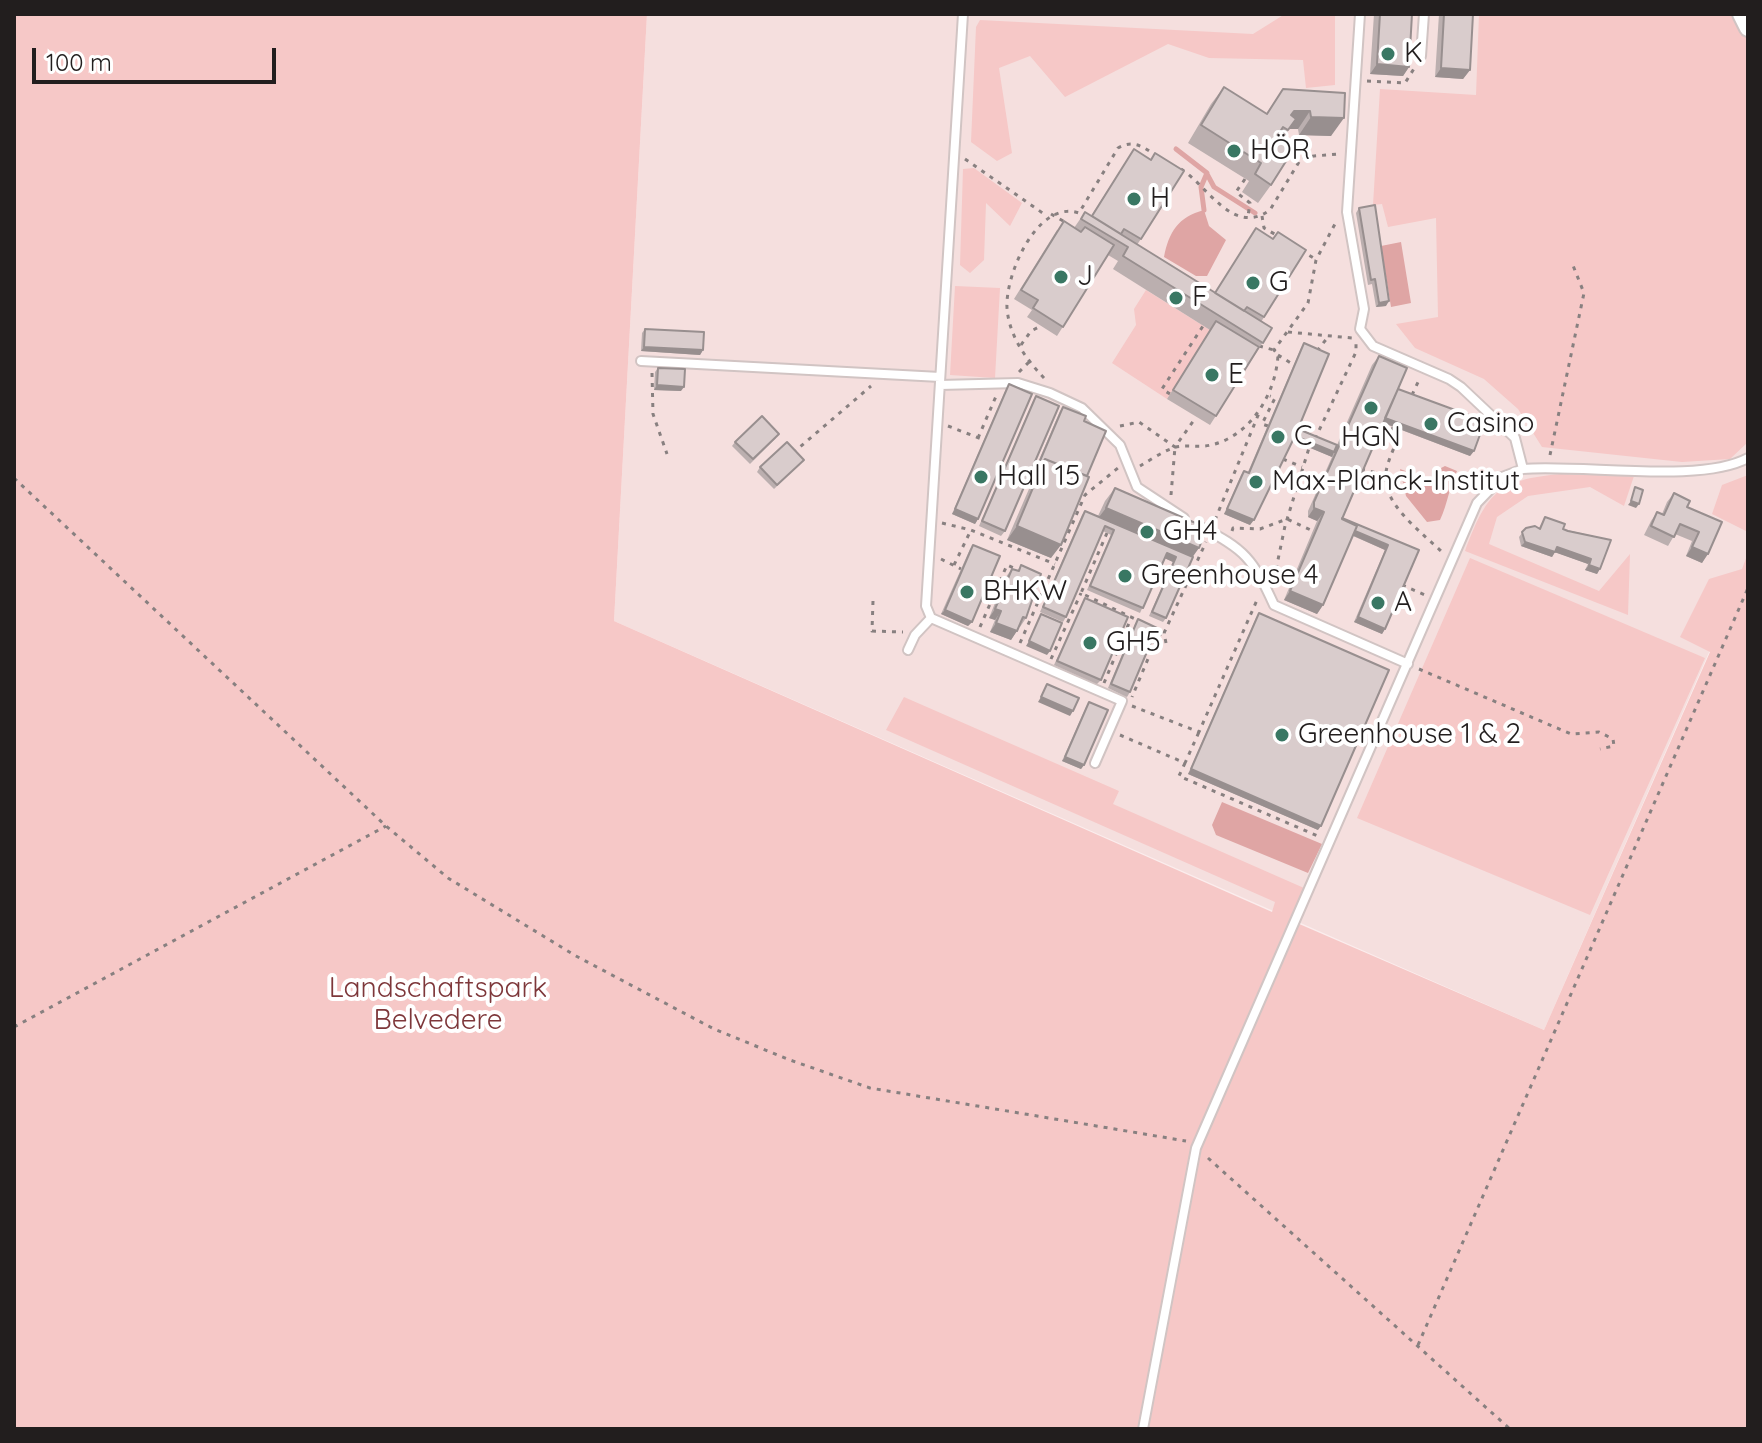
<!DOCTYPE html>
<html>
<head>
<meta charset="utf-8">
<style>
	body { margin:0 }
	#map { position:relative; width:1762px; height:1443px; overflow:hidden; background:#fbeded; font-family:Quicksand,sans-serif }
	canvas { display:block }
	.frame { position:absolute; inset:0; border:16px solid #221e1e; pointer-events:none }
	.scale { position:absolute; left:32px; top:48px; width:244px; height:36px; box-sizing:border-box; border:4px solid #221e1e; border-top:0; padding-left:10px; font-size:24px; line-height:28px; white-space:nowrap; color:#221e1e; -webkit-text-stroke:6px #fff; paint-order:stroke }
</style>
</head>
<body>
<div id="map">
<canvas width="1762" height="1443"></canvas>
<div class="frame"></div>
<div class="scale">100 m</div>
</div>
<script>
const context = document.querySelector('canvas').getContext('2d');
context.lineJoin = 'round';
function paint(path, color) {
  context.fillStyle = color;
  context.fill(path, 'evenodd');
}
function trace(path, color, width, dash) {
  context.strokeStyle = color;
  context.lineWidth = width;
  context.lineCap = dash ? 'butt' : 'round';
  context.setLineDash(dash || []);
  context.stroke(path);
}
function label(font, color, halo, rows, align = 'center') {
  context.font = font + ' Quicksand,sans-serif';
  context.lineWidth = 8;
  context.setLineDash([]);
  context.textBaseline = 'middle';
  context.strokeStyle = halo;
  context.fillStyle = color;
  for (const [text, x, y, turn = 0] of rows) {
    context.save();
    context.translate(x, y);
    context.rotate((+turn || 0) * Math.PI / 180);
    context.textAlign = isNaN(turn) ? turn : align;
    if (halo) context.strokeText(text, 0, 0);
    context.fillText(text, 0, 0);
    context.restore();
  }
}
const built = new Path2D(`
	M647 14H1719L1748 75V563L1544 1030 614 621Z`);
const green = new Path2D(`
	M14 14H647L614 621 1272 912 1275 902 886 730 904 697 1119 791 1113 804 1304 888 1290 920 1544 1030 1710 652 1680 637 1709 579 1742 569 1748 553V1429H14Z
	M1285 14H1335V85L1306 88 1303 60 1209 58 1168 44 1065 97 1030 56 999 68 1012 153 997 161 971 142 976 27 980 20 1253 34Z
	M1479 14H1748V442L1730 459 1682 462 1542 447 1518 409 1484 379 1415 348 1396 324 1438 317 1436 218 1388 227 1382 204 1373 205 1380 89 1476 95Z
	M974 168 1022 203 1010 226 986 203 984 260 970 273 960 265 963 169Z
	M955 286 1000 288 995 378 950 375Z
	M1146 290 1210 330 1167 399 1112 363 1136 325 1134 309Z
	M1560 474 1634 476 1624 506 1590 487 1528 496 1497 517 1489 544 1599 591 1630 554 1628 615 1465 551C1487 493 1497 480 1560 474Z
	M1748 475V532L1712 514 1722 485Z
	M1470 558 1705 658 1590 915 1357 818Z`);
const water = new Path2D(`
	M1204 210 1209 226 1226 240 1207 276H1196L1164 257C1169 232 1178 217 1204 210Z
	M1401 242 1411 303 1391 307 1381 246Z
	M1445 466 1457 471C1449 487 1448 503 1440 520L1427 522 1406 496 1400 469 1434 481 1439 469Z
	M1222 802 1322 844 1308 873 1216 835 1212 825Z`);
const stream = new Path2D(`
	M1176 149 1207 173 1201 187 1204 210
	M1207 174 1214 187 1255 213`);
const path = new Path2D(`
	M1367 81 1405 83 1415 67
	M965 159 1047 216
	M1181 169C1207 185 1233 237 1270 210L1302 157 1339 154
	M1245 179 1236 192 1250 203 1248 216
	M1051 214 1065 222
	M1262 216 1264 228 1278 236
	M1301 250 1315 259
	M1288 332 1352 338
	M1021 345 1031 331 1041 326
	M1259 346 1274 350
	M1317 351 1328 337
	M1278 355 1294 365
	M1019 372 1029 362
	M652 373 653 414 667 454
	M1044 378C1026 359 1009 336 1007 308 1005 274 1038 199 1079 213L1118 148C1134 139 1143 147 1157 156
	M1170 394 1162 389 1203 326
	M1412 395 1419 380
	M948 426 984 440
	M1120 426 1139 422 1175 447 1194 420
	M1268 426 1262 424 1275 398 1270 396
	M1393 427 1392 431 1400 434
	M1400 430C1397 444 1388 458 1386 472 1380 503 1424 534 1443 553
	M978 438 997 394
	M1315 439 1356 352V344
	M793 453 871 386
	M1550 455 1584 293 1572 263
	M1283 459 1302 467
	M1140 466C1150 460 1162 452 1173 448 1184 444 1199 448 1211 445 1251 436 1276 393 1278 355L1274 350 1308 303 1316 260 1336 222
	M1361 469 1385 475
	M14 478 386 826 448 878 576 956 714 1029 790 1060 870 1088 1186 1141
	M1171 495 1175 447
	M1215 520 1259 413
	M942 523 971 530 1055 564
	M1232 531 1233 528 1260 529 1287 519 1313 531
	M1107 533 1081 593 1164 633 1158 635 1132 697
	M941 559 961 569
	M954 565 971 530
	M1274 579 1285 526 1309 448
	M1402 585 1425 595
	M873 601 872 631 903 632
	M980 627 1007 565 1018 570
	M1020 643 1085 495 1118 468
	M1166 643 1164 633 1206 542
	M1051 659 1081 593
	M1419 669 1571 734 1599 732 1613 739 1614 746 1600 749
	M1104 683 1132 616
	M1132 706 1199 732 1257 600
	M1120 735 1185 763 1199 732
	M1185 763 1179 776 1320 837
	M14 1027 386 826
	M1208 1158 1510 1429
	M1418 1345 1748 588`);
const lane = new Path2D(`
	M963 14 926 606 931 618 1122 701 1095 763
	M1360 14 1347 212 1364 309 1360 329 1373 346 1449 379 1461 387 1515 438 1523 469
	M1421 56 1424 14
	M641 361 940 377
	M940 385 1018 383 1050 393 1082 408 1120 445 1137 487 1184 518
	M1199 526C1245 549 1253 559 1274 605L1408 664
	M908 650 915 635 931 618
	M1143 1429 1196 1148 1477 503 1502 477 1523 469C1582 464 1700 484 1748 458`);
const street = new Path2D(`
	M1741 14 1748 28`);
const wall = new Path2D(`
	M1374 14H1412L1409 67 1403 76 1370 74Z
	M1439 14H1473L1470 70 1463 79 1435 77Z
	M1224 87 1266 114 1283 89 1345 93 1331 136 1299 135 1298 129H1289L1283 139 1271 185 1258 203 1242 192 1249 181 1188 143 1211 104Z
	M1134 149 1150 160 1184 171 1137 245 1215 293 1273 239 1306 250 1261 322 1272 328 1210 425 1167 399 1210 330 1113 269 1118 261 1108 255 1057 336 1027 317 1032 310 1014 299 1057 230 1074 228 1085 212 1091 216Z
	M1359 208 1386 306 1376 307 1372 284 1368 285 1356 213Z
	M645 329 703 350 700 355 641 351 642 333Z
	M1304 343 1298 429 1337 445 1372 365 1379 356 1398 389 1474 451 1470 456 1383 423 1342 518 1419 550 1385 629 1382 634 1354 622 1385 550 1353 536 1323 605 1317 614 1284 600 1317 521 1308 517V511L1332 457 1292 440 1250 525 1224 514 1241 475 1244 471 1248 472 1301 348Z
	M658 368 681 391 654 390 655 372Z
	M1009 384 978 519 975 524 952 514 1006 389Z
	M1036 396 1005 531 1001 536 979 526 1033 401Z
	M1063 407 1084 421 1051 558 1007 540 1038 468 1036 467 1060 411Z
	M776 438 750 464 732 446 735 442Z
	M804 460 774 489 757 472 760 467Z
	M1115 488 1193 557 1166 618 1163 622 1149 616 1173 562 1165 558 1140 613 1087 590 1111 535 1103 531 1066 617 1063 622 1040 612 1082 515 1085 511 1098 516 1105 501Z
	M1674 493 1687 507 1722 522 1702 563 1686 556 1692 541 1675 534 1668 546 1644 535 1651 521 1657 512 1662 514 1667 502Z
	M1545 517 1563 529 1611 540 1597 574 1585 570 1588 564 1555 552 1552 557 1521 546 1519 537 1526 528H1539Z
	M973 545 972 622 968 626 941 614 970 549Z
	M1021 565 1026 618 1020 627H1019L1011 640 990 632 995 620 989 618 1005 578 1012 569 1017 571Z
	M1085 598 1101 680 1097 684 1054 665Z
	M1259 613 1318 830 1188 774 1256 618Z
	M1138 619 1130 692 1127 697 1108 688 1135 624Z
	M1089 702 1084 765 1081 769 1062 761 1086 707Z`);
const shadedWall = new Path2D(`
	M1377 64 1409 67 1403 76 1370 74Z
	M1441 68 1470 70 1463 79 1435 77Z
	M1294 111H1310L1298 129H1286L1283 127Z
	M1311 117 1344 118 1331 136 1299 135Z
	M1389 301 1386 306 1376 307 1379 303Z
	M644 347 703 350 700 355 641 351Z
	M657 385 684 387 681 391 654 390Z
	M1384 418 1474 451 1470 456 1381 422Z
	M1295 436 1334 452 1332 457 1291 440Z
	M1631 501 1639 504 1636 508 1628 505Z
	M1106 508 1199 548 1189 562 1096 521Z
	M1314 508 1324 512 1317 521 1308 517Z
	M955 509 978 519 975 524 952 514Z
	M1227 509 1254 520 1250 525 1224 514Z
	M1339 524 1388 545 1385 550 1336 528Z
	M1017 526 1061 545 1051 558 1007 540Z
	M1525 542 1555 552 1552 557 1521 546Z
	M1557 547 1591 559 1588 564 1554 552Z
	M1692 547 1708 554 1702 563 1686 556Z
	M1167 553 1176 557 1173 562 1164 558Z
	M1589 565 1600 569 1597 574 1585 570Z
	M1290 591 1323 605 1317 614 1284 600Z
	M995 609 1001 611 995 620 989 618Z
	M945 610 972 622 968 626 941 614Z
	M1358 617 1385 629 1382 634 1354 622Z
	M996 623 1017 631 1011 640 990 632Z
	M1029 641 1050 651 1047 655 1026 646Z
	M1041 697 1073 711 1070 716 1038 702Z
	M1065 757 1084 765 1081 769 1062 761Z
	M1191 769 1321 826 1318 830 1188 774Z`);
const building = new Path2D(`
	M1380 14H1412L1409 67 1377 64Z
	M1444 14H1473L1470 70 1441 68Z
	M1224 87 1267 114 1283 89 1345 93 1344 118 1311 117 1310 111H1294L1291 115 1296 119 1288 130 1283 127 1278 135 1295 147 1271 185 1255 174 1261 163 1201 125Z
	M1134 149 1151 160 1155 153 1184 171 1141 239 1124 229 1121 234 1092 216Z
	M1375 205 1389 301 1379 303 1375 279 1371 280 1359 208Z
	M1085 212 1272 328 1263 343 1123 256 1128 247 1081 219Z
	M1064 221 1081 232 1085 227 1114 245 1063 327 1033 308 1038 300 1021 290Z
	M1256 228 1273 239 1278 232 1306 250 1264 317 1247 307 1244 311 1215 293Z
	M1216 321 1259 347 1216 416 1173 390Z
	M645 329 704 332 703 350 644 347Z
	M1304 343 1329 354 1298 429 1337 445 1334 452 1295 436 1254 520 1227 509 1244 471 1249 473Z
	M1379 356 1407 368 1342 519 1357 526 1323 605 1290 591 1324 512 1314 508V502Z
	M658 368 685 369 684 387 657 385Z
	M1009 384 1032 394 978 519 955 509Z
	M1398 389 1485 421 1474 451 1385 418Z
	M1036 396 1059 406 1005 531 982 521Z
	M1063 407 1086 416 1084 421 1106 431 1087 476 1045 459 1042 464 1039 463Z
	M762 416 779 434 753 459 735 442Z
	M787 442 804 460 777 485 760 467Z
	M1045 459 1089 477 1061 545 1017 526Z
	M1635 487 1643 490 1639 504 1631 501Z
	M1115 488 1207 528 1199 548 1106 508Z
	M1674 493 1690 501 1687 507 1722 522 1708 554 1692 547 1699 532 1680 524 1674 537 1651 526 1657 512 1664 515Z
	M1085 511 1193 557 1166 618 1152 612 1176 557 1167 553 1143 608 1090 586 1114 530 1105 526 1066 617 1043 607Z
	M1545 517 1565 524 1563 529 1568 531 1611 540 1600 569 1589 565 1591 559 1557 547 1555 552 1525 542 1522 532 1526 528 1535 526 1540 529Z
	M1342 518 1419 550 1385 629 1358 617 1388 545 1355 531 1357 526 1342 519Z
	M973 545 1000 556 972 622 945 610Z
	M1021 565 1041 574 1026 618 1023 617 1017 631 996 623 1001 611 995 609 1012 569 1019 571Z
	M1085 598 1128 617 1101 680 1057 661Z
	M1259 613 1389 670 1321 826 1191 769Z
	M1041 614 1062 623 1050 651 1029 641Z
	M1138 619 1157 628 1130 692 1111 684Z
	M1047 684 1079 698 1073 711 1041 697Z
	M1089 702 1108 710 1084 765 1065 757Z`);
const markers = [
	[1388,54,8,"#397763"],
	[1234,151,8,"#397763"],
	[1134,199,8,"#397763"],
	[1061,277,8,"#397763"],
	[1253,283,8,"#397763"],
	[1176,298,8,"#397763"],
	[1212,375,8,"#397763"],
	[1371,408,8,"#397763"],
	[1431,424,8,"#397763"],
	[1278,437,8,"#397763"],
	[981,477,8,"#397763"],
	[1256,482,8,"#397763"],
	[1147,532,8,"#397763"],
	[1125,576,8,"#397763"],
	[967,592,8,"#397763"],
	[1378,603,8,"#397763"],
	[1090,643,8,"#397763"],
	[1282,735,8,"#397763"]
];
const poiNames = [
	["K",1404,54],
	["HÖR",1250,151],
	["H",1150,199],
	["J",1077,277],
	["G",1269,283],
	["F",1192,298],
	["E",1228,375],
	["Casino",1447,424],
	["C",1294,437],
	["HGN",1371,438,"center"],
	["Hall 15",997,477],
	["Max-Planck-Institut",1272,482],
	["GH4",1163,532],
	["Greenhouse 4",1141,576],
	["BHKW",983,592],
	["A",1394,603],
	["GH5",1106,643],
	["Greenhouse 1 & 2",1298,735]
];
const parkNames = [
	["Landschaftspark",438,989],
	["Belvedere",438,1021]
];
paint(built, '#f5dfde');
paint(green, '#f6c8c7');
paint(water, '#dfa5a4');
trace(stream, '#dfa5a4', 5);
trace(lane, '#d1c4c3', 12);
trace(street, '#d1c4c3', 20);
trace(path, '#888080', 3, [4, 6]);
trace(lane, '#fff', 8);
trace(street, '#fff', 16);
paint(wall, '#bbafaf');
paint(shadedWall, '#988f8f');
paint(building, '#d9cccc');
trace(building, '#988f8f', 2);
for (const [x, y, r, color] of markers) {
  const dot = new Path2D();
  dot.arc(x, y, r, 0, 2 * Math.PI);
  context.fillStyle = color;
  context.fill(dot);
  trace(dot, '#fff', 3);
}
label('28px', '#221e1e', '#fff', poiNames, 'left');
label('28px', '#7e373a', '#fff', parkNames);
</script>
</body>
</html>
